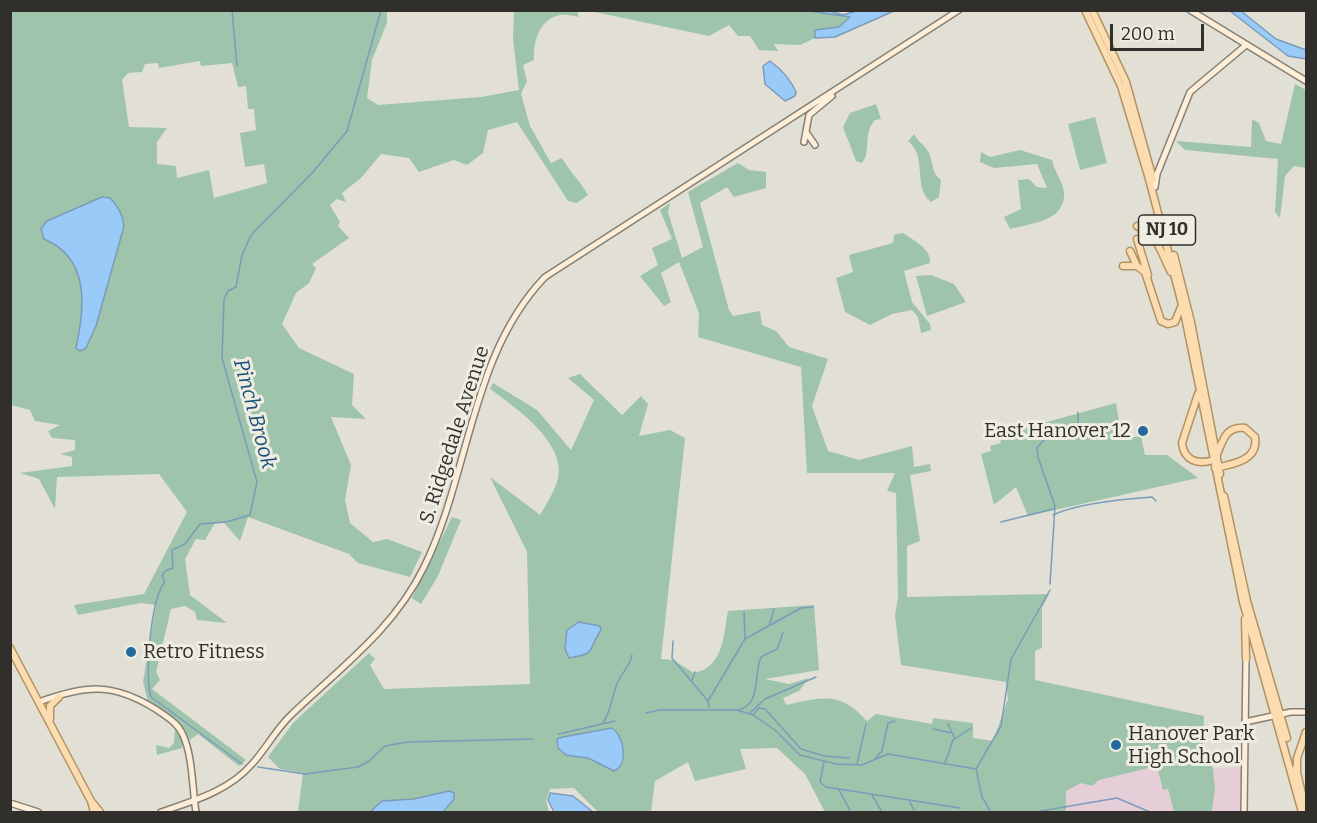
<!DOCTYPE html>
<html>
<head>
<meta charset="utf-8">
<style>
	body { margin:0 }
	#map { position:relative; width:1317px; height:823px; overflow:hidden; background:#e2e0d5; font-family:Bitter,serif }
	canvas { display:block }
	.frame { position:absolute; inset:0; border:12px solid #302f2b; pointer-events:none }
	.scale { position:absolute; left:1110px; top:24px; width:94px; height:27px; box-sizing:border-box; border:3px solid #302f2b; border-top:0; padding-left:8px; font-size:18px; line-height:21px; white-space:nowrap; color:#302f2b; -webkit-text-stroke:4px #efede2; paint-order:stroke }
</style>
</head>
<body>
<div id="map">
<canvas width="1317" height="823"></canvas>
<div class="frame"></div>
<div class="scale">200 m</div>
</div>
<script>
const context = document.querySelector('canvas').getContext('2d');
context.lineJoin = 'round';
function paint(path, color) {
  context.fillStyle = color;
  context.fill(path, 'evenodd');
}
function trace(path, color, width, dash) {
  context.strokeStyle = color;
  context.lineWidth = width;
  context.lineCap = dash ? 'butt' : 'round';
  context.setLineDash(dash || []);
  context.stroke(path);
}
function label(font, color, halo, rows, align = 'center') {
  context.font = font + ' Bitter,serif';
  context.lineWidth = 6;
  context.setLineDash([]);
  context.textBaseline = 'middle';
  context.strokeStyle = halo;
  context.fillStyle = color;
  for (const [text, x, y, turn = 0] of rows) {
    context.save();
    context.translate(x, y);
    context.rotate((+turn || 0) * Math.PI / 180);
    context.textAlign = isNaN(turn) ? turn : align;
    if (halo) context.strokeText(text, 0, 0);
    context.fillText(text, 0, 0);
    context.restore();
  }
}
const education = new Path2D(`
	M1027 680 1204 716 1203 744 1213 768 1242 767V812H1066Z`);
const green = new Path2D(`
	M809 10 850 17 839 27 815 30V38L800 45 774 44 778 51 759 50 750 36H738L729 25 709 36 590 11Z
	M10 11H387V23L372 60 367 98 378 105 481 97 519 90 513 39 514 11H577L579 17C574 16 565 14 560 15 539 19 533 42 534 60L523 65 527 81 521 94 530 126 551 163 562 158C570 172 580 181 588 195L577 203 568 201 517 122 488 130 483 153 467 165 454 160 419 172 409 158 381 154 361 178 342 193 346 202 337 199 330 205 340 222 338 226 349 238 312 264 316 268 309 283 296 293 282 324 299 348 354 374 352 405 366 419 331 417 351 465 345 500 350 523 373 542 387 539 422 552 410 577 358 563 349 554 248 517 240 541 224 523H215L205 540 196 539 185 559 190 595 227 623 197 620 195 612 185 606 171 609 156 672 160 680 152 689 246 760 239 766 198 734 190 740 184 729 182 748 157 755 156 745 169 748 174 743 175 728 149 706 143 682 156 605 141 603 78 615 74 605 144 594 187 512 159 474 57 477 55 509 39 479 20 473 72 466V457L60 454 75 450V440L52 438 48 431 60 425 35 421 30 410 11 405ZM200 61 201 66 232 63 238 87 246 86 248 109H254L256 130 240 133 245 167 264 164 267 183 214 198 209 170 177 178 176 166 157 164V142L167 128 129 127 122 80 128 73 142 72 145 64 158 63 159 68Z
	M1295 84 1306 90V168L1294 166 1285 176 1280 218 1275 212 1278 159 1185 150 1176 141 1251 147 1252 119 1259 123 1266 141 1281 144Z
	M876 104 881 119 875 120C862 134 872 150 862 163L856 161 843 127 850 113Z
	M1095 117 1107 163 1080 170 1068 124Z
	M914 134C918 142 925 145 929 153 933 163 932 174 941 180L939 197 931 202C912 187 928 156 908 141Z
	M1020 150 1052 160C1054 171 1063 182 1064 192 1066 222 1031 223 1010 229L1004 217 1021 209 1018 180 1029 179 1037 187 1047 188 1037 164 994 168 980 162 981 152 990 157Z
	M738 163 749 170 766 172V188L734 197 727 187 700 203 729 310 733 316 760 311 762 325 776 331 789 347 828 359 812 406 828 451 859 460 912 446 914 467 930 464 931 471 910 475 920 541 907 546V597L1049 594 1042 608V648L1035 651V680L1204 716 1203 744 1213 769 1215 789 1212 812H1174L1168 789 1163 790 1157 766 1099 780 1092 786 1081 783 1066 791V812H825L805 774 777 748 740 749 746 769 695 781 688 762 655 781 651 812H598L574 788 550 789 546 800 549 812H298L303 773 280 769 268 757 293 723 369 653 375 659 370 665 384 689 530 684 527 552 490 477 540 515C546 505 553 494 557 482 570 445 515 407 490 389L493 383 537 410 571 450 594 400 568 378 580 374 622 415 641 396 648 404 639 436 670 430 685 438 661 659 673 660 694 673C724 667 723 636 728 611L814 605 819 670 765 679 789 684 809 678 799 691 783 698 786 705C822 697 840 691 867 721L876 714 932 724 933 718 973 723V738L993 741 1008 699 1006 682 901 665 895 615 898 597 896 493 887 491 895 473H807L801 367 698 337 699 313 679 262 661 273 671 302 664 306 640 276 658 265 652 248 672 239 660 210 670 203 668 212 682 258 703 247 688 192Z
	M903 233C913 240 932 249 930 263L904 271 912 302 930 324 931 330 921 333 918 317 912 310 892 314 870 325 845 312 836 278 853 272 849 255 893 243 894 235Z
	M931 275 954 284 966 302 927 316 916 276Z
	M1116 403 1122 439 1141 436 1145 455H1167L1198 478 1028 516 1016 487 994 505 981 454 991 451 990 446 1001 443 1000 435Z
	M452 517 461 520 438 576 421 604 412 598Z`);
const water = new Path2D(`
	M809 11H830L843 15 856 11H894L835 37 815 38V30L839 27 850 17Z
	M1230 11H1241L1276 39 1306 50V59L1288 56Z
	M770 61C781 69 791 80 796 92L795 96 785 101 765 84 763 66Z
	M102 197 110 198C118 206 123 215 124 226L96 326 86 348 80 351 76 348C85 307 90 258 44 239L41 229 47 221Z
	M579 622 600 626 601 630C586 652 598 653 569 658L565 649 567 630Z
	M612 728C624 736 629 764 614 771L588 758 566 755 558 748 557 739 563 737Z
	M449 791 454 793V799L443 812H370L382 801 414 799Z
	M550 793 573 796 593 812H554L548 800Z`);
const stream = new Path2D(`
	M232 10 237 66
	M1053 515C1078 503 1124 499 1152 497L1156 501
	M1001 522 1053 509
	M1050 584 1055 506 1038 457 1037 448 1044 440 1078 426V412
	M744 612 745 638
	M769 626 774 609
	M673 641 672 658 708 701
	M692 680 695 672
	M709 708 708 701 745 639 801 608 813 607
	M737 710C762 706 753 675 761 657L777 649 783 633
	M646 713 659 710H737L753 715 775 730 800 755 836 764 862 765 888 754 976 769 982 797 991 812
	M750 713 765 699 816 677
	M753 715 759 708 765 709 801 749 824 756 849 758
	M602 724C611 713 612 696 617 684 621 673 630 667 632 655
	M948 724 954 737
	M933 729 952 733
	M559 734 615 721
	M875 759 882 751 888 723 895 721
	M824 762 820 782 826 787 960 808
	M945 763 953 740 971 728
	M242 764 151 697C144 677 151 597 165 582L162 576 165 571 173 568 172 550 185 544 200 524 226 522 250 515 257 482 222 358 224 299 228 291 236 287 242 255 251 235 313 172 347 131 381 10
	M857 764 866 724
	M258 767 305 774 358 767 369 761 385 746 407 742 533 739
	M976 769 1001 726 1011 659 1050 590
	M839 790 851 812
	M872 795 882 812
	M910 802 915 812
	M1035 812 1117 798 1150 812`);
const secondary = new Path2D(`
	M1190 10 1306 81
	M806 132 815 145
	M804 142 809 115 832 96
	M1155 187 1157 174 1190 92 1245 46
	M39 702C86 685 113 682 157 710 167 717 178 723 183 735 193 757 192 788 196 812
	M1245 722 1291 712H1306
	M10 803 38 812
	M161 812C193 801 229 791 252 764 266 749 276 729 291 715 340 668 394 629 424 567 470 474 470 355 545 277L959 10
	M1244 812 1246 659`);
const primary = new Path2D(`
	M1085 10 1121 86 1149 179 1184 312 1243 602 1302 812
	M1092 10 1126 82 1153 179
	M1137 226C1158 235 1161 253 1171 272
	M1137 239 1148 275
	M1130 251 1137 266 1145 272 1161 321 1168 324 1175 322 1181 307
	M1174 255 1191 322 1220 474
	M1123 266H1137
	M1198 394 1182 443C1184 461 1198 465 1214 460 1223 445 1222 426 1245 428L1255 437C1259 461 1232 464 1215 468
	M1224 496 1247 601 1287 738
	M1245 619 1246 659
	M10 648 91 801 100 812
	M50 719V706L59 697
	M1296 768 1306 811
	M1297 770V758L1306 732
	M91 801 94 812`);
const markers = [
	[1143,431,6,"#24689d"],
	[131,652,6,"#24689d"],
	[1116,745,6,"#24689d"]
];
const shields = [
	[1167,230,57]
];
const shieldNames = [
	["NJ 10",1167,230]
];
const poiNames = [
	["East Hanover 12",1131,431,"right"],
	["Retro Fitness",143,652],
	["Hanover Park",1128,734],
	["High School",1128,757]
];
const streetNames = [
	["S. Ridgedale Avenue",455,435,-72]
];
const waterNames = [
	["Pinch Brook",254,414,75]
];
paint(education, '#e6ced9');
paint(green, '#9ec4ab');
paint(water, '#9acbf8');
trace(water, '#7a9cba', 1.5);
trace(stream, '#7a9cba', 1.5);
trace(secondary, '#838177', 8);
trace(primary, '#b39261', 9);
trace(secondary, '#feeed8', 5);
trace(primary, '#fcddb2', 6);
for (const [x, y, r, color] of markers) {
  const dot = new Path2D();
  dot.arc(x, y, r, 0, 2 * Math.PI);
  context.fillStyle = color;
  context.fill(dot);
  trace(dot, '#efede2', 2);
}
for (const [x, y, w] of shields) {
  const box = new Path2D();
  box.roundRect(x - w / 2, y - 15, w, 30, 4.5);
  context.fillStyle = '#efede2';
  context.fill(box);
  trace(box, '#302f2b', 1.5);
}
label('bold 18px', '#302f2b', null, shieldNames);
label('20px', '#302f2b', '#efede2', poiNames, 'left');
label('20px', '#302f2b', '#efede2', streetNames);
label('italic 21px', '#1c507a', '#efede2', waterNames);
</script>
</body>
</html>
